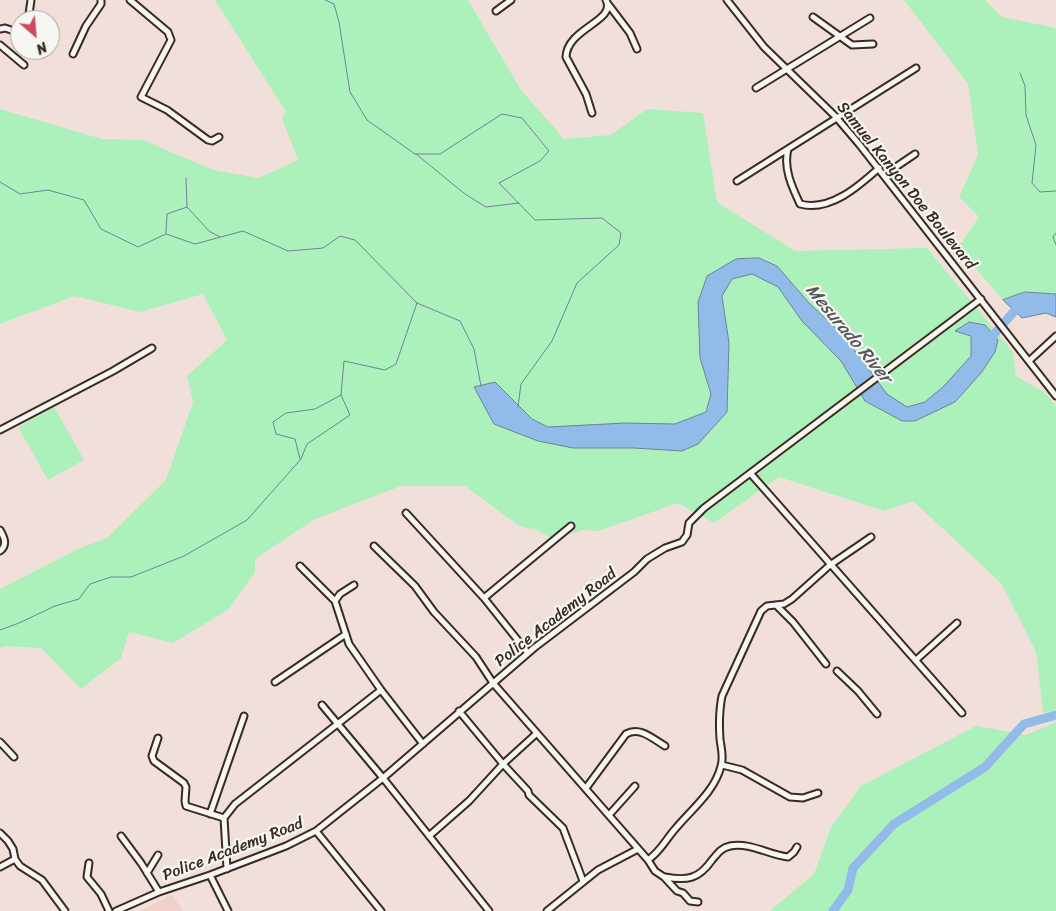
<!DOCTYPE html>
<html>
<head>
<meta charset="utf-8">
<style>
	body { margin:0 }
	#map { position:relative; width:1056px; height:911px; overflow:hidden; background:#f1e0d9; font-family:Sriracha,sans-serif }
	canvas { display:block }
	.north { position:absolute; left:10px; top:10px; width:50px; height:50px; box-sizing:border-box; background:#f6f6f2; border:1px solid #aba49d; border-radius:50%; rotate:153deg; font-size:14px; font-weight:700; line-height:20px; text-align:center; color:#3b2a1e }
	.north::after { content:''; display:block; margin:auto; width:18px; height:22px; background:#d1495b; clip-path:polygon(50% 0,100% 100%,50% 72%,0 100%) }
</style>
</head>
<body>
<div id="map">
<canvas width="1056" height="911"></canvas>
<div class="north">N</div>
</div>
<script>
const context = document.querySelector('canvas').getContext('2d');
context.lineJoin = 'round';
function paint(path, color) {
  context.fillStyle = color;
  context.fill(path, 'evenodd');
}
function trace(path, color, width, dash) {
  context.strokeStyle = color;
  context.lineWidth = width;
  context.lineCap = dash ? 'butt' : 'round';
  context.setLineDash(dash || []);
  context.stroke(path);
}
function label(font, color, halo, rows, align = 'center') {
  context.font = font + ' Sriracha,sans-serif';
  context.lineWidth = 4.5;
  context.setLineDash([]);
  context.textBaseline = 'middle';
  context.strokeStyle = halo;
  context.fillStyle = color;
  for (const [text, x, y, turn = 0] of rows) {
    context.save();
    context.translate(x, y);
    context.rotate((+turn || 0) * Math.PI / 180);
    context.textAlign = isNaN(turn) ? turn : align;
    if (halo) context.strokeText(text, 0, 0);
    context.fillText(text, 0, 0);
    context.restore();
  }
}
const built = new Path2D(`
	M172 895 183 911H140Z`);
const green = new Path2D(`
	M215 0H468L521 90 564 139 611 135 647 109 703 113 717 202 795 251 927 248 1013 352 1016 376 1046 393 1056 407V710L1043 713 1036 652 1001 583 913 501 884 511 779 477 714 523 678 503 598 531 583 530 552 539 536 529 525 528 518 525 465 486H401L315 519 255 559V572L229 609 173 643 129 632 121 658 81 689 41 648 3 646 0 648V589L78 549 107 538 166 480 193 402 187 376 227 340 203 294 140 312 74 296 0 324V109L102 139 143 140 213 170 259 178 298 160 282 118 286 112Z
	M904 0H985L1002 17 1056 28V294L1025 292 1003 300 958 248 979 217 959 197 978 155 968 84Z
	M54 407 84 460 48 480 18 427Z
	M1056 722V911H770L814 874 831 827 861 786 976 726 1026 735Z`);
const water = new Path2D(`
	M759 258 777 266 809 303 844 336 887 394 907 407 925 402 944 386 971 356V336L955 331 969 322 985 325 998 340 995 352 981 373 955 402 915 421H902L865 401 841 361 802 321 778 287 752 274 732 279 722 296 729 343 727 412 698 444 682 451 634 448H573L538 441 494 424 474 387 495 382 532 419 548 427 625 423 675 424 706 412 711 394 700 358 698 302 707 276 736 259Z
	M1025 292 1056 294V317L1046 313 1022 318 1003 300Z`);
const stream = new Path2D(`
	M325 0 334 4 339 22 350 92 367 120 415 154H440L502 114 522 118 549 151 540 161 499 183 535 220 602 218 621 233 619 245 577 283 552 341 521 384 518 407
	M1020 73 1025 86 1026 115 1036 145 1032 183 1040 192 1056 191
	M416 154 465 194 486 207 519 203
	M186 178 187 207 209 231 220 237
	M0 182 20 194 48 190 84 200 101 229 138 247 166 234 195 244 243 231 288 251 323 248 340 236 355 240 417 303 460 321 474 349 481 386
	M166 233 167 214 187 207
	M1056 233 1053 237 1056 245
	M300 459 295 439 276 434 273 422 286 413 315 409 341 395
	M0 630 19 623 55 606 79 599 90 584 111 577H131L184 556 247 520 301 459 307 444 350 415 341 395 344 361 385 370 396 364 417 303`);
const river = new Path2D(`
	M987 344 989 340 1018 307H1025
	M833 911 848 890 853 868 894 824 985 767 1024 724 1056 715`);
const minor = new Path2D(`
	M130 0 168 32 171 40 141 97 167 110 208 140 212 141 219 137
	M727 0 764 47 836 117 859 144 1056 396
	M608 4 630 33 637 49
	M496 11 511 0
	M813 17 852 45 873 44
	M27 20 29 14 31 0
	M0 29 5 28 20 33
	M0 45 24 65
	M73 54 86 26 101 4V0
	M756 88 870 18
	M592 113 586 94 566 57C567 28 617 21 606 0
	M788 149C783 168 792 187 800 204 830 212 859 186 879 168
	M884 175 915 154
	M737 181 916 68
	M1029 361 1056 336
	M0 430 113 371 152 348
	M751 474 962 713
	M406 513 484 598 528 653
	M0 530C4 537 8 545 0 551
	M374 546 415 586 434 612 476 657 493 683 648 860 655 871 664 877 677 891 683 893 690 901 698 902
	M300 566 335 601
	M354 585 340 594 335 601 349 644 381 690 423 744
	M484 598 571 526
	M776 605 793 622 826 664
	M916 660 957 623
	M837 671 858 691 877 714
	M275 682 346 634
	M322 705 383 778 489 911
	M459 711 503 764 528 791 529 795 563 828 583 881
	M158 738 152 756 154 761 184 783 186 787 185 801 186 806 224 818
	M0 742 14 757
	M722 765 742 770 790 797 803 798 818 793
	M586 788 626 734C640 726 653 739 665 746
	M210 814 244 716
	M609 815 635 786
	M316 831 381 911
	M0 833 8 841 13 849 15 859 20 866 42 880 65 911
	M121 836 141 863 159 892
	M429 836 469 801 503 764 537 733
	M648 860C661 851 666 839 676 828 692 809 715 791 721 766 724 757 721 748 720 739 719 725 719 711 722 696L761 611 767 606 784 604 792 599 830 565 871 537
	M89 863 87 877 101 894 109 911
	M0 867 15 859
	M227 869 224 818 235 804 381 690
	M147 873 158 855
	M210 875 228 911
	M665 877C687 881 699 879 712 860 718 853 721 848 730 846 750 842 769 855 788 857L794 852 797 847
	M116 911 159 892 210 875 286 846 316 831 383 778 534 648 634 572 647 559 665 548 682 542 687 535 689 523 704 508 981 299
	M547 911 598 870 638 849`);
const streetNames = [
	["Samuel Kanyon Doe Boulevard",906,186,51],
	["Police Academy Road",556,618,-38],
	["Police Academy Road",233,850,-21]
];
const waterNames = [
	["Mesurado River",848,334,50]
];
paint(built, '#eed1c7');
paint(green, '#acf1bb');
paint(water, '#91bcea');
trace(water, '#6f8298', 1);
trace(stream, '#6f8298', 1);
trace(river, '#91bcea', 9);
trace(minor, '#3b2a1e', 9);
trace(minor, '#f6f6f2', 5);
label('16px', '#3b2a1e', '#f6f6f2', streetNames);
label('italic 18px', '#55565b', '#f6f6f2', waterNames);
</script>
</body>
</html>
